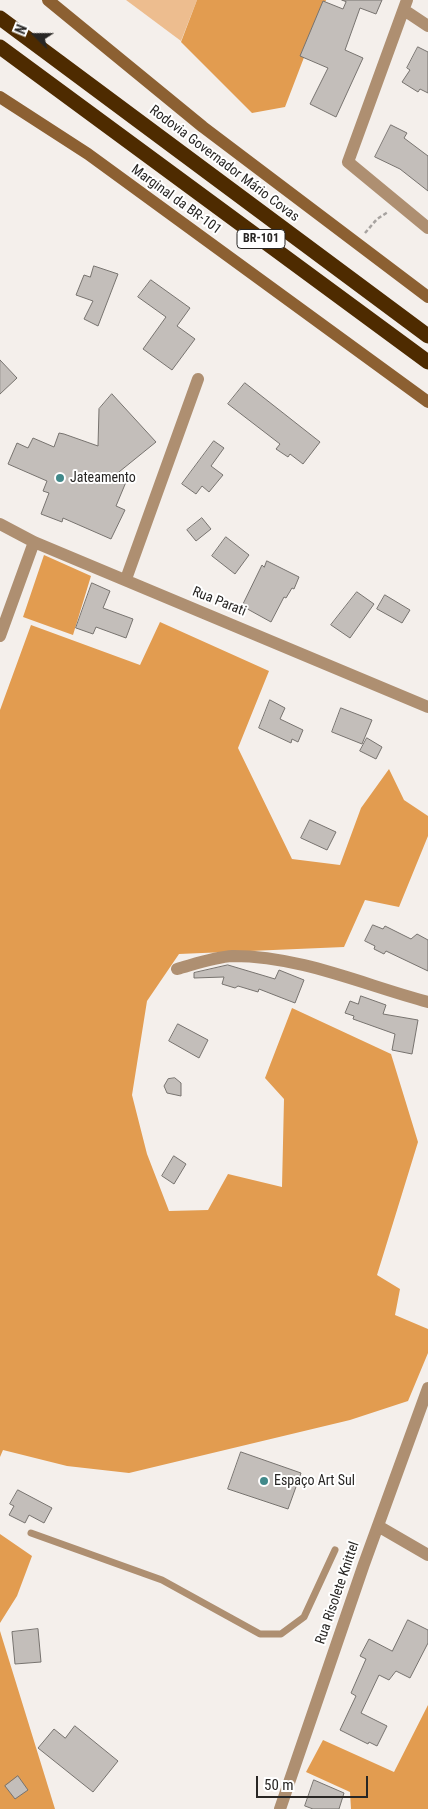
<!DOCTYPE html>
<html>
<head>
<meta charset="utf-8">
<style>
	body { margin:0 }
	#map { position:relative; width:428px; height:1809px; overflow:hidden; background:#f4efeb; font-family:"Roboto Condensed",sans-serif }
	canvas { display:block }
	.north { position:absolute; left:10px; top:10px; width:50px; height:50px; -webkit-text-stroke:4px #fff; paint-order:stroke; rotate:292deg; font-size:14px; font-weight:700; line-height:20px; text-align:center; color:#282624 }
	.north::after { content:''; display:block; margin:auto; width:18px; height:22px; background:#282624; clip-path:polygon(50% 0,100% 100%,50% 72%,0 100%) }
	.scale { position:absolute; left:256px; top:1776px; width:112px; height:22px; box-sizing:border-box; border:2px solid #282624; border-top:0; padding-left:6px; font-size:15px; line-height:18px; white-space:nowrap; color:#282624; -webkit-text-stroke:4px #fff; paint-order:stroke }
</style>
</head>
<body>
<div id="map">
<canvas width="428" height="1809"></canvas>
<div class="north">N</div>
<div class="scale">50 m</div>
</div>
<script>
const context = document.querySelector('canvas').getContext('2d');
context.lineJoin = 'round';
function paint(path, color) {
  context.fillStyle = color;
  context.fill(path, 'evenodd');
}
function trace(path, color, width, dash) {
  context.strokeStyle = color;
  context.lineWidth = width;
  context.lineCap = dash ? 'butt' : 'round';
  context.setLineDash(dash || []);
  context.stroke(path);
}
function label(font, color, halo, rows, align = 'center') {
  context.font = font + ' "Roboto Condensed",sans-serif';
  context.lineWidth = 4;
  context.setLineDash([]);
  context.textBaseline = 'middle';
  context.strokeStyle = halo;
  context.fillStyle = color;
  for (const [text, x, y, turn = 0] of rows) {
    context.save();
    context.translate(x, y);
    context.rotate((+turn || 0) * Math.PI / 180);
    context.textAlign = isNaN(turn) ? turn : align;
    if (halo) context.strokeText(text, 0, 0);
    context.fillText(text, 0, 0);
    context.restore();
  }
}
const green = new Path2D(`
	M126 0H197L181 41Z`);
const forest = new Path2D(`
	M197 0H326L285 107 252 113 181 42Z
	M44 555 91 576 73 635 23 617Z
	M160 622 269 671 238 748 292 859 340 865 361 808 389 769 404 800 428 816V836L399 907 365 900 344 947 179 954 147 1001 132 1095 147 1154 169 1211 208 1210 228 1174 282 1187 284 1099 265 1078 292 1008 391 1054 418 1142 377 1275 400 1289 395 1315 428 1329V1353L408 1401 350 1420 129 1473 67 1466 3 1450 0 1457V710L31 625 140 665Z
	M0 1534 32 1556 17 1596 0 1623Z
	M0 1631 55 1809H0Z
	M428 1705V1809H351L350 1792 306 1772 323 1740 394 1772Z`);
const building = new Path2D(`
	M342 0H382L376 14 360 8 345 50 363 58 336 117 310 104 328 68 300 56 323 1 343 9 346 2Z
	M418 47 428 52V93L420 89 418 92 402 82 410 70 407 68Z
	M391 125 407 133 404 138 428 156V191L400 169 375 157Z
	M94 266 118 274 98 326 84 319 93 301 76 295 84 275 90 277Z
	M151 280 190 308 177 326 195 339 172 370 143 349 166 317 138 297Z
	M0 360 17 378 0 394Z
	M245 383 320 442 303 464 290 454 288 457 276 449 280 444 228 404Z
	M112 394 156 442 114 476 126 482 116 506 125 510 111 539 63 518 62 522 41 514 49 493 43 491 47 481 8 464 17 443 28 448 33 438 54 447 59 433 64 434 98 446 99 409Z
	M214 441 224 448 211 466 223 475 209 492 202 486 196 494 182 484Z
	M202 518 211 529 196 541 187 530Z
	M226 537 249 555 235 574 212 556Z
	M267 561 299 577 294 589 292 588 286 598 284 597 271 622 242 606 262 565 264 567Z
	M92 583 110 591 103 608 133 619 126 638 96 627 93 634 76 628Z
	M357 592 374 604 350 638 331 625Z
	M385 595 410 610 402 623 377 609Z
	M270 700 285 708 280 719 303 730 298 742 292 739 291 743 259 728Z
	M341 708 372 720 362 744 332 732Z
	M367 738 382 747 376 759 360 751Z
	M310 820 336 832 327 850 301 838Z
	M373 925 383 929 385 926 411 939 417 934 428 940V971L386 951 384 954 374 949 375 946 365 941Z
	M228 965 275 979 279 970 304 980 295 1003 259 989 258 992 238 986 235 988 222 984 224 977 194 978V973Z
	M361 996 386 1005 383 1014 418 1020 412 1054 392 1050 395 1034 353 1019 354 1016 345 1013 350 1001 358 1004Z
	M178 1024 208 1040 199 1058 169 1041Z
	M175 1078 181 1083V1096L167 1093 164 1086 168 1079Z
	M174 1156 186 1164 174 1184 162 1176Z
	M241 1452 301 1473 288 1509 228 1489Z
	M18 1490 52 1508 44 1523 29 1515 25 1523 9 1515 14 1506 10 1504Z
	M408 1620 428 1630V1643L410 1678 396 1671 389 1680 379 1675 361 1713 387 1726 377 1746 369 1742 368 1744 340 1730 356 1696 351 1693 366 1659 360 1656 369 1639 392 1651Z
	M38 1629 41 1662 15 1664 12 1632Z
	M75 1726 118 1761 93 1792 38 1748 54 1729 65 1738Z
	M18 1776 28 1790 15 1799 5 1786Z
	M314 1780 344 1793 339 1809H313L305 1806Z`);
const path = new Path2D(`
	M365 233 377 219 388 212`);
const lane = new Path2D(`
	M31 1533 162 1580 260 1634H281L304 1617 335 1550`);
const street = new Path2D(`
	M407 0 348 162 428 228
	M404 10 428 26
	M0 524 34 542 428 707
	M126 579 198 379
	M0 636 34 542
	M177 969C195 964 214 957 233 956 301 956 364 985 428 1002
	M378 1526 428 1555
	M280 1809 364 1564 428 1388`);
const secondary = new Path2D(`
	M48 0 203 127 428 297
	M0 97 88 154 428 402`);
const highway = new Path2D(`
	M0 18 428 336
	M0 47 428 362`);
const markers = [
	[60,478,5,"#41898a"],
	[264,1481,5,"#41898a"]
];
const shields = [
	[261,239,48]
];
const shieldNames = [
	["BR-101",261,239]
];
const streetNames = [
	["Rodovia Governador Mário Covas",224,164,37],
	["Marginal da BR-101",176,200,36],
	["Rua Parati",219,602,22],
	["Rua Risolete Knittel",338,1593,-71]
];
const poiNames = [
	["Jateamento",70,478],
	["Espaço Art Sul",274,1481]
];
paint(green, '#edbd8f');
paint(forest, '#e29c50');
paint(building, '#c3beba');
trace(building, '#77736f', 1);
trace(path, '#a7a3a0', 2.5, [4, 2.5]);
trace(lane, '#ae8f71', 7);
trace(street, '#ae8f71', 12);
trace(secondary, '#8c6032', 12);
trace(highway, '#4e2b00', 15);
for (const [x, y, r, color] of markers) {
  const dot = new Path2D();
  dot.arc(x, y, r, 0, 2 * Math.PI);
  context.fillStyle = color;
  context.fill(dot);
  trace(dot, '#fff', 2);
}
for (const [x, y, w] of shields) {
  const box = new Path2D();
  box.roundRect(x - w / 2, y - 9.5, w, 19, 4);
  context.fillStyle = '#fff';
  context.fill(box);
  trace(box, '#282624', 1);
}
label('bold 12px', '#282624', null, shieldNames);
label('14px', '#282624', '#fff', streetNames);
label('14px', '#282624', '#fff', poiNames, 'left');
</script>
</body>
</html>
